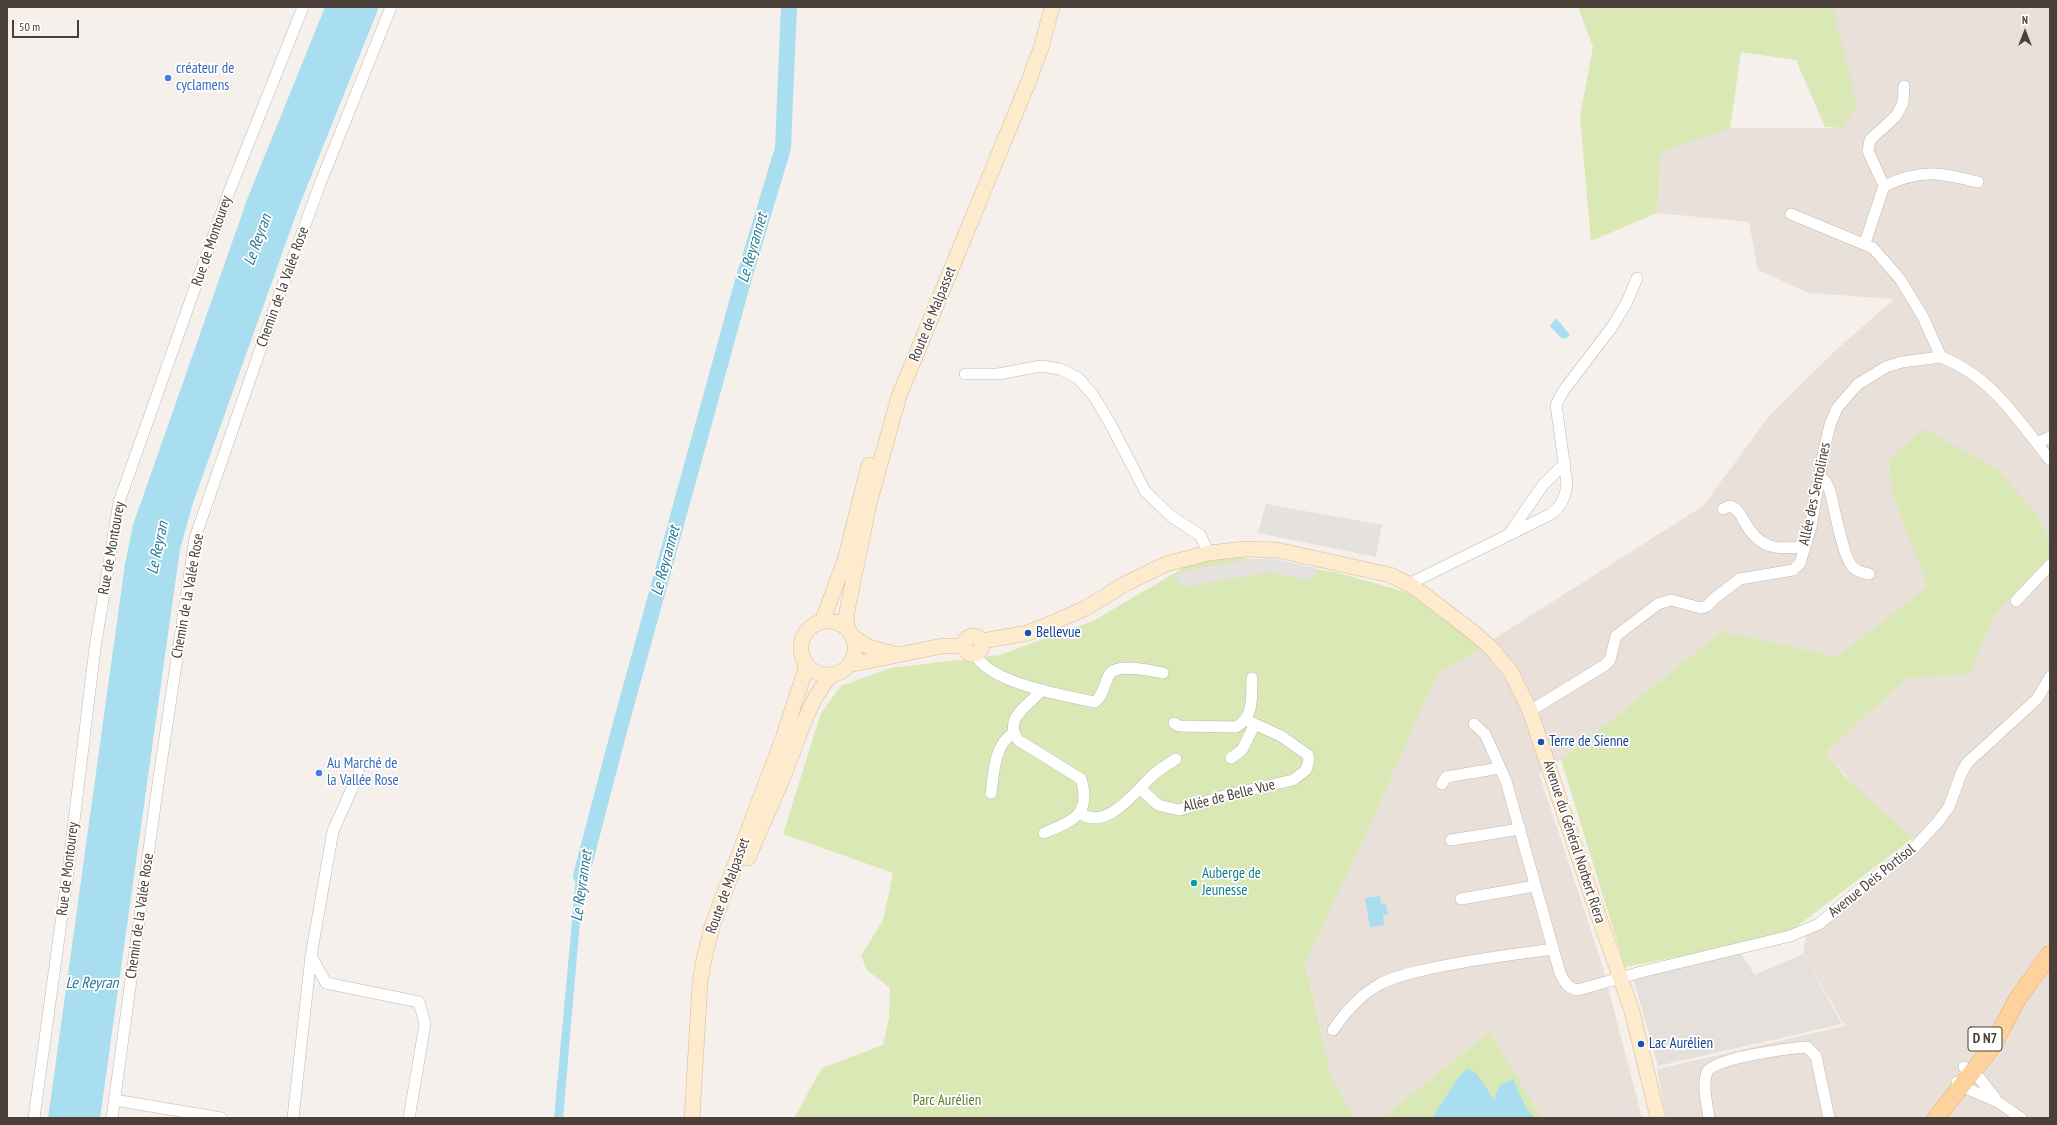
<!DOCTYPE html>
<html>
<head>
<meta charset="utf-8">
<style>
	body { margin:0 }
	#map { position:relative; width:2057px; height:1125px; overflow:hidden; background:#f5f0eb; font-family:"PT Sans Narrow",sans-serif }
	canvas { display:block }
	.frame { position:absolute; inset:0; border:8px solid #4a4039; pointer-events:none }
	.north { position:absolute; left:2005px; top:12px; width:40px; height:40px; -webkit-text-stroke:3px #fff; paint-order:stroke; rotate:0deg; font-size:11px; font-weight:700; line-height:16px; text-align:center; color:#4a4039 }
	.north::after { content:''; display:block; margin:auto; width:14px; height:18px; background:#4a4039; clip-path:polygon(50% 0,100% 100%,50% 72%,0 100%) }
	.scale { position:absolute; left:12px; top:20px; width:67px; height:18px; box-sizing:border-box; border:2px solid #4a4039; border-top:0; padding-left:5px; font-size:12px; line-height:14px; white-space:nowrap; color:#4a4039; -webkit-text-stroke:3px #fff; paint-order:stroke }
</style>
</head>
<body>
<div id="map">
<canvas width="2057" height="1125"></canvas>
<div class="frame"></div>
<div class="north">N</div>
<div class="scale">50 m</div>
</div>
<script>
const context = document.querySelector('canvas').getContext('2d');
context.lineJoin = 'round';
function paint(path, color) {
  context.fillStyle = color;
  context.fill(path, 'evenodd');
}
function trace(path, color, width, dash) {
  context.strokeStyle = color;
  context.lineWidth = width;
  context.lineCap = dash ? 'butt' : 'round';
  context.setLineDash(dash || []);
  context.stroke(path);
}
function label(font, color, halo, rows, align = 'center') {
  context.font = font + ' "PT Sans Narrow",sans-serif';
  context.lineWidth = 3.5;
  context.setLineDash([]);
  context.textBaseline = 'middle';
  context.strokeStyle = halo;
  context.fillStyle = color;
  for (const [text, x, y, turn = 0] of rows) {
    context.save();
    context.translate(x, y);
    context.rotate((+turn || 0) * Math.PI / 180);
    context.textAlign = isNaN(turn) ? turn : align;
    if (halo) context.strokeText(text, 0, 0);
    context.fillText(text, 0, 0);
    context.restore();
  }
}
const residential = new Path2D(`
	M1835 7H2050V541L2037 514 1892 494 1929 586 1837 657 1722 631 1561 760 1539 773 1602 964 1642 1118H1542L1490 1032 1381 1118H1354L1331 1075 1305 964 1373 819 1437 675 1703 506 1770 415 1835 351 1894 299 1809 293 1758 270 1749 222 1657 213 1661 152 1730 128H1842L1833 12Z
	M2050 555V1118H1666L1657 1069 1845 1026 1803 954 1806 936 1821 927 1917 849 1913 838 1857 790 1846 775 1824 755 1906 679 1970 674 1994 616Z`);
const industrial = new Path2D(`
	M1740 953 1755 975 1803 954 1842 1024 1658 1066 1633 978Z`);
const green = new Path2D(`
	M1578 7H1835L1834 12 1857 104 1842 128 1825 127 1796 60 1741 52 1730 128 1661 152 1657 213 1591 241 1580 117 1593 47Z
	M1924 429 1997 469 2037 514 2050 541V555L1994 616 1970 674 1906 679 1825 754C1852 785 1882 811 1913 838L1791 931 1698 953 1625 967 1561 760 1722 631 1837 657 1928 586 1892 494 1889 459Z
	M1209 553 1335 572 1406 592 1482 647 1437 675 1373 819 1305 964 1331 1075 1354 1118H794L822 1068 883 1045 889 1018 890 988 867 970 861 956 883 920 893 873 783 834 821 713 841 686 891 668 1000 655 1093 621Z
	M1490 1032 1542 1118H1381Z`);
const parking = new Path2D(`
	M1266 504 1382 525 1376 557 1258 533Z
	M1271 558 1316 568 1313 581 1267 572 1184 587 1173 575 1203 567 1245 560Z
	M1630 1095 1636 1118H1627L1621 1097Z`);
const water = new Path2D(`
	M325 7H379L298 209 193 503 180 549 100 1118H48L125 564 133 525 248 197Z
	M1556 318 1570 335 1565 339 1560 337 1550 326Z
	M583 855 589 856 585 863 563 1118H554L577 866Z
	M1380 896 1381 905 1386 904 1388 915H1383L1384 925 1370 927 1365 898Z
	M1467 1069C1479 1070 1486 1090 1494 1099L1499 1086 1513 1079 1526 1108 1535 1118H1432L1460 1075Z`);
const river = new Path2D(`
	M581 876 620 727 743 281 783 148 789 7`);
const minor = new Path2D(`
	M1884 186C1923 168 1939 173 1978 182
	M1791 214 1873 248 1900 279 1923 317 1941 357C1991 376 2018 420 2050 460
	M1865 243 1884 186 1868 151 1870 140 1896 116 1903 103 1904 86
	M965 374H998L1041 366 1060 369 1078 378 1093 395 1111 425 1145 491 1172 517 1200 535 1209 553
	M2037 443 2050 437
	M1820 477 1826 482 1830 491C1834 506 1843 557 1852 566 1856 571 1863 573 1869 574
	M1723 509 1730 506C1738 509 1740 514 1744 521 1760 550 1775 549 1805 547
	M1509 534 1543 485 1565 463
	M1411 585 1413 582 1551 514C1562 505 1565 498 1567 484L1556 405 1564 390 1612 327 1627 302 1637 278
	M2016 601 2050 565
	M976 655C989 683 1066 696 1095 702 1104 695 1104 684 1109 675 1117 662 1150 671 1163 673
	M1041 691C1028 706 1003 718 1018 740L1081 779C1092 815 1072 821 1044 833
	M1530 711 1605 665 1610 660 1616 636 1658 604 1671 600 1701 608 1707 606 1716 597 1740 579 1793 570 1800 563 1811 527 1824 450 1830 425 1837 408 1858 384 1886 367 1902 362 1941 357
	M1174 723 1179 726 1236 727C1255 717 1251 696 1252 678
	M1474 724 1485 734 1506 781 1560 973C1565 983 1567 988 1578 990L1641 972 1790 936 1819 924 1870 881 1911 851 1937 823 1949 807 1961 774 1967 763 2037 699 2050 677
	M1231 758 1242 750 1255 724
	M1442 784 1446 777 1500 768
	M1140 788 1158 805 1179 810 1227 795 1293 780 1306 770 1309 760 1308 755 1281 736 1246 720
	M991 793C994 772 994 746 1013 733
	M1080 813C1106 832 1136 791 1153 775 1160 769 1168 764 1176 759
	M1451 840 1520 829
	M1461 899 1535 886
	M311 956 326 983 419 1002 425 1024 409 1118
	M1333 1030C1346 1011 1360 995 1380 984 1393 977 1410 973 1424 970 1466 960 1510 955 1553 949
	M1964 1067 1977 1075 1995 1098
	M1957 1082 1968 1089 1998 1102 2021 1118
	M115 1100 221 1118
	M34 1118 67 879 95 648 119 502 229 192 303 7
	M112 1118 157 791 195 538 275 307 320 184 391 7
	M293 1118 311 956 333 831 359 773
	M1709 1118C1707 1104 1702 1085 1707 1072 1713 1058 1791 1048 1807 1047L1816 1056 1829 1118`);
const secondary = new Path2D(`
	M801 648a27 27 0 1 1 54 0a27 27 0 1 1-54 0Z
	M822 622 845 560 869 465
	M848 630 846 616 869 504 899 396 1028 83 1042 45 1052 7
	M964 645a9 9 0 1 1 18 0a9 9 0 1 1-18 0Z
	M853 637 869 647 894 654
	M982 641 1028 633 1043 627 1086 608 1125 584 1166 564 1209 553 1245 549 1277 550 1390 575 1411 585 1473 632 1492 649 1511 672 1530 711 1593 900 1632 1011 1658 1118
	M849 665 942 646H963
	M748 858C761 827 775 797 787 767 800 735 808 702 831 675
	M692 1118 700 983 704 959 712 926 783 738 805 671V663`);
const primary = new Path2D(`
	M1936 1118 1992 1047 2018 998 2050 954`);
const markers = [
	[168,78,4,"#3f7fe0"],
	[1028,633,4,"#1a4fb4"],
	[1541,742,4,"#1a4fb4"],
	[319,773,4,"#3f7fe0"],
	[1194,883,4,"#0f9aa8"],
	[1641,1044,4,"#1a4fb4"]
];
const shields = [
	[1985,1039,34]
];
const shieldNames = [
	["D N7",1985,1039]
];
const shopNames = [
	["créateur de",176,69],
	["cyclamens",176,86],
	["Au Marché de",327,764],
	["la Vallée Rose",327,781]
];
const streetNames = [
	["Rue de Montourey",212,241,-71],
	["Chemin de la Valée Rose",283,287,-70],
	["Route de Malpasset",933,314,-68],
	["Allée des Sentolines",1815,494,-78],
	["Rue de Montourey",112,548,-80],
	["Chemin de la Valée Rose",188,596,-80],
	["Allée de Belle Vue",1229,796,-14],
	["Avenue du Général Norbert Riera",1574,842,72],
	["Rue de Montourey",68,869,-83],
	["Avenue Deis Portisol",1872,881,-39],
	["Route de Malpasset",728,886,-70],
	["Chemin de la Valée Rose",140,916,-82]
];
const transitNames = [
	["Bellevue",1036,633],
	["Terre de Sienne",1549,742],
	["Lac Aurélien",1649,1044]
];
const cultureNames = [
	["Auberge de",1202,874],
	["Jeunesse",1202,891]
];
const parkNames = [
	["Parc Aurélien",947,1101]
];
const waterNames = [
	["Le Reyran",258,240,-70],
	["Le Reyrannet",753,248,-74],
	["Le Reyran",158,548,-78],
	["Le Reyrannet",666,561,-75],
	["Le Reyrannet",582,886,-82],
	["Le Reyran",92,983]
];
paint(residential, '#e9e1d9');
paint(industrial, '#e5e0dc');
paint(green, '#d9e8b5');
paint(parking, '#e4e1df');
paint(water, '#a9def0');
trace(river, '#a9def0', 16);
trace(minor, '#c1b7ad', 12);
trace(secondary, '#d4bc9b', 16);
trace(primary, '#e3ac6b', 18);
trace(minor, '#fff', 11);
trace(secondary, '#feeacc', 15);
trace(primary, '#fdd29c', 17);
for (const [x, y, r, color] of markers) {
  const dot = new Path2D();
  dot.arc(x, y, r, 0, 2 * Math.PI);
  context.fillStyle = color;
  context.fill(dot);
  trace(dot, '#fff', 1.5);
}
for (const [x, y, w] of shields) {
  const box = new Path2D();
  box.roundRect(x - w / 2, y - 12, w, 24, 3);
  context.fillStyle = '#fff';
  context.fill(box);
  trace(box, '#4a4039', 1);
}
label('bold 14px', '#4a4039', null, shieldNames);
label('15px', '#366cbe', '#fff', shopNames, 'left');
label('15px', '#4a4039', '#fff', streetNames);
label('15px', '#164399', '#fff', transitNames, 'left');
label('15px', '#0d838f', '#fff', cultureNames, 'left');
label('15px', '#577c2b', '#fff', parkNames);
label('italic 16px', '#2b7994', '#fff', waterNames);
</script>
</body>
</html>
